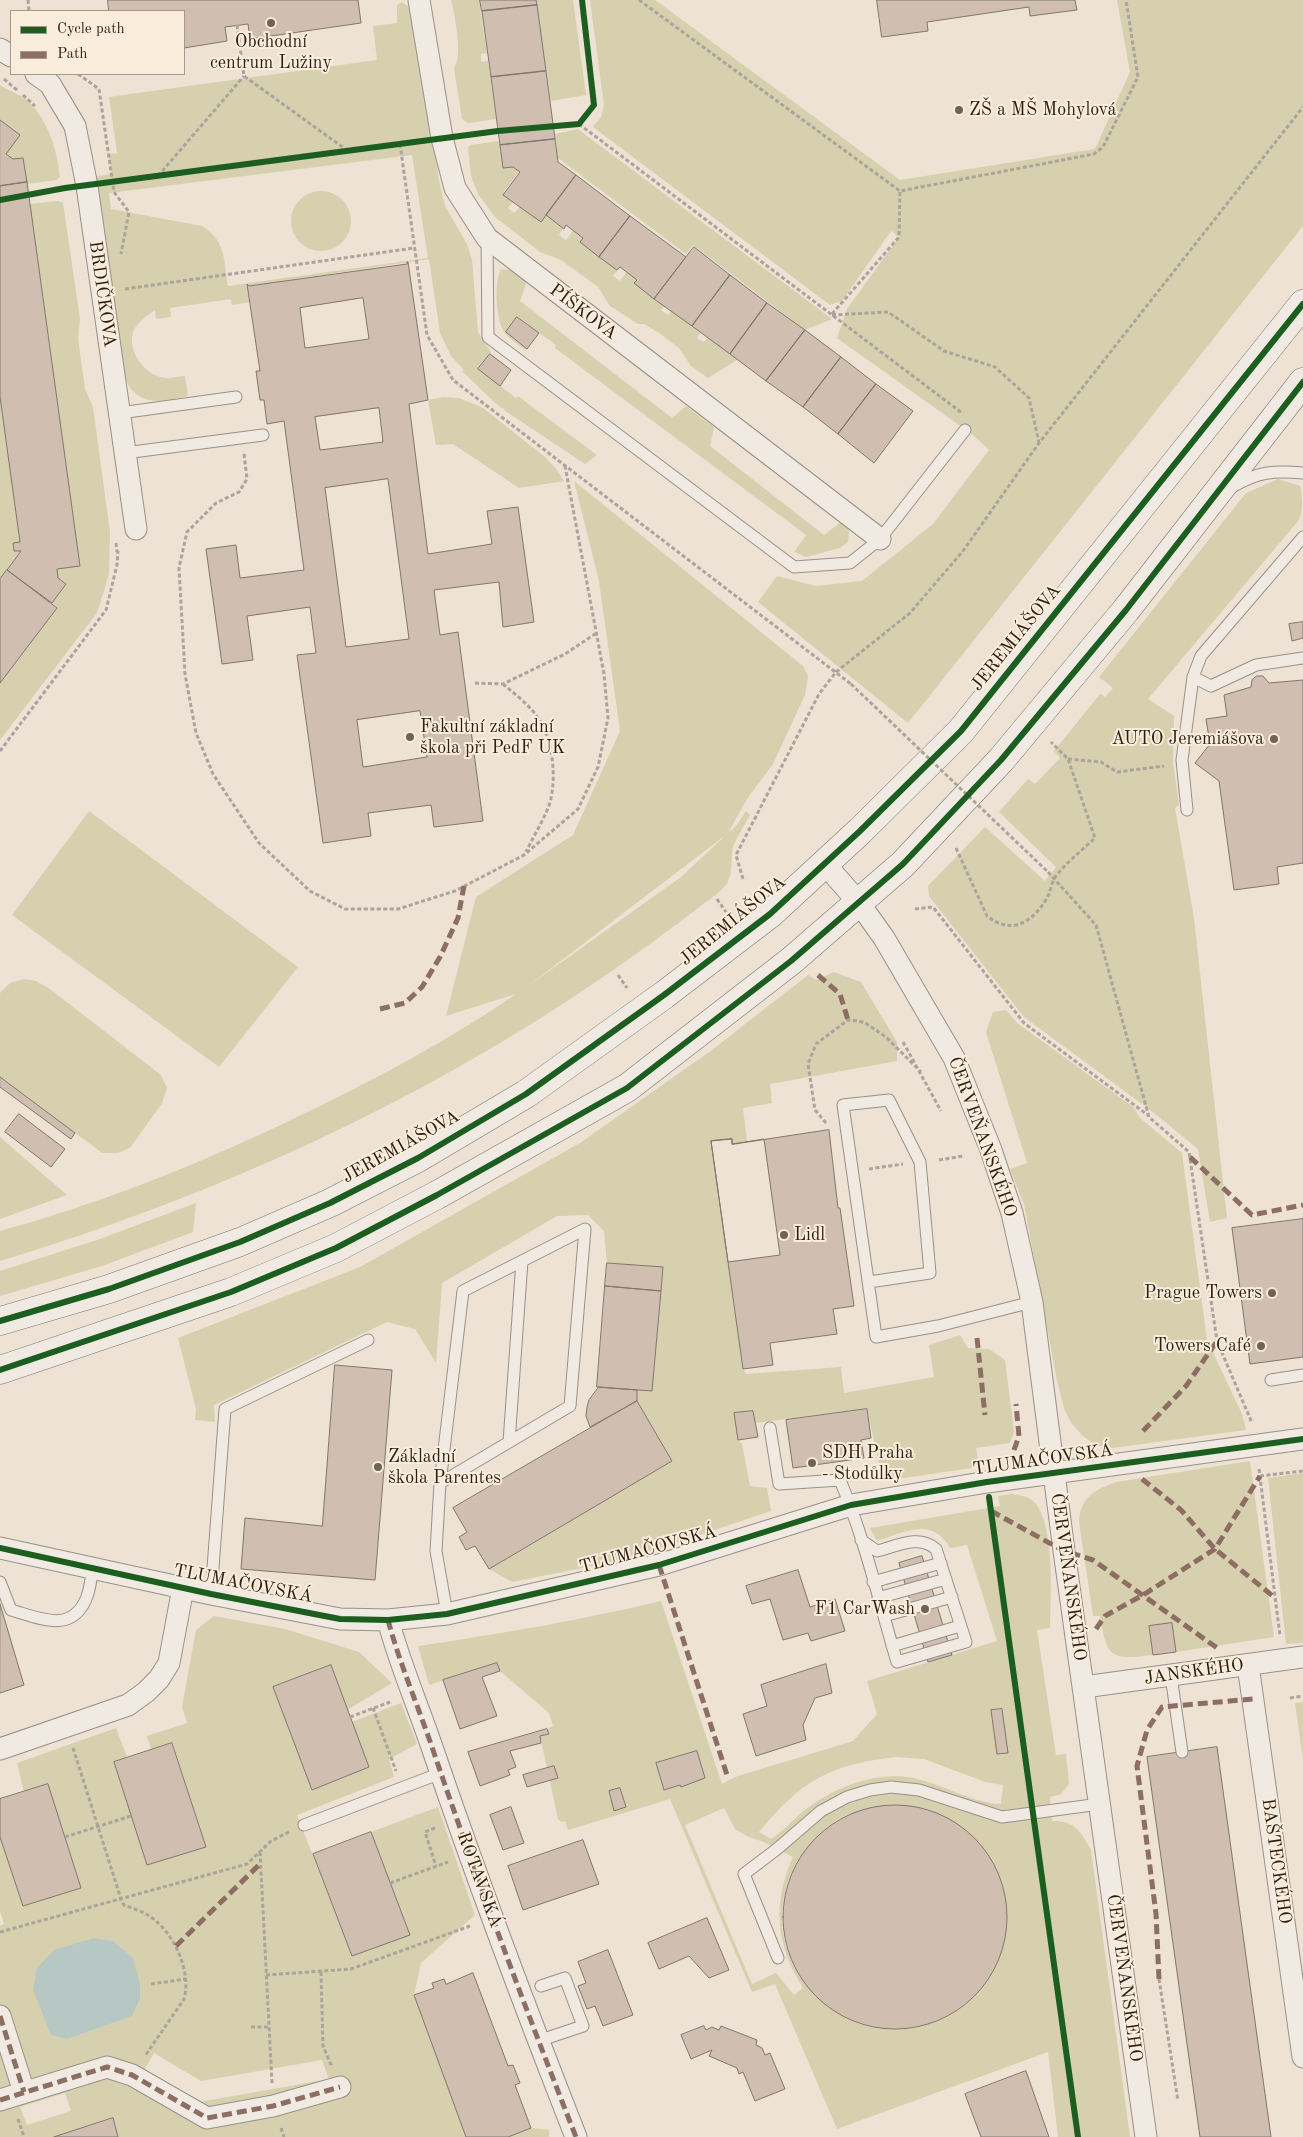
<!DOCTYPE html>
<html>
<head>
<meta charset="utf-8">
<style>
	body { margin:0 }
	#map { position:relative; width:1303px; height:2137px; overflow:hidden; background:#ede2d3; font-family:"Old Standard TT",serif }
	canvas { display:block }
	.legend { position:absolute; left:10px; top:10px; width:175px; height:65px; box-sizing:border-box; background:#faeddb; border:1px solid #a79a8b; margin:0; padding:6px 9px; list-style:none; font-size:15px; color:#2b1e13 }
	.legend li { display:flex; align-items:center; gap:10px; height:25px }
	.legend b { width:25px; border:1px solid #a79a8b }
</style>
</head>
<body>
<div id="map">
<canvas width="1303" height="2137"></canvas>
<ul class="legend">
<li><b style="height:6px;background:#1b5e20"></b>Cycle path</li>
<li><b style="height:6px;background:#8d6e63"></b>Path</li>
</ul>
</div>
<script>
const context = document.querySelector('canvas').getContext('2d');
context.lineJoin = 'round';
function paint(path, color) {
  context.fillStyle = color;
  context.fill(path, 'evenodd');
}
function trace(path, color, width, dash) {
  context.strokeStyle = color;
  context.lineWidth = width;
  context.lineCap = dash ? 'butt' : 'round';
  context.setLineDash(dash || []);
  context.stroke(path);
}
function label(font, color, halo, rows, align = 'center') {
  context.font = font + ' "Old Standard TT",serif';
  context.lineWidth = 4;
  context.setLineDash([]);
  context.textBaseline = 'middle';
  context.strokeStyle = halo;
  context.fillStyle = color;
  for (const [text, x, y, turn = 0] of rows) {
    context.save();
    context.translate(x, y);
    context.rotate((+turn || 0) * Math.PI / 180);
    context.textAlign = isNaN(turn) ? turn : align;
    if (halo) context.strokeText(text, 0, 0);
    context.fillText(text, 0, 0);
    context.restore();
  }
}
const green = new Path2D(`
	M451 0H479L487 53 481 54V62L488 61 496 119 468 123 462 119 454 68C463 57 455 14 451 0Z
	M536 0H573L586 95 551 101Z
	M590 0H655L900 180 1095 149 1130 72 1117 0H1303V226L908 723 758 602 777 576 816 586 862 581 933 524 989 450 973 435 837 338 847 309 899 237 891 231 842 301 830 305 593 127 601 117 604 105Z
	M402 2 412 9 439 180 445 206 467 244 472 260 478 332 491 352 478 369 516 398 518 396 597 455 585 464 507 412 493 401 462 371 464 370 451 356 440 333 429 259 249 286 248 284 250 302 232 305 231 299 170 308 171 317 156 319 155 310C147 316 136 323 133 332 127 352 146 377 166 378 172 379 179 376 185 376L188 396C170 400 150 406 135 393 129 389 126 379 122 373L94 177 111 174 109 154 117 153 109 97 377 60 373 26 397 23V5ZM412 155 428 258 228 286C223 259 227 242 202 226L111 209 109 193Z
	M0 85C8 91 20 94 27 100 48 120 57 149 60 177L56 180 27 184 23 158 13 159 6 154 0 120Z
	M578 129 587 136 832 319 805 330 693 245 686 254 558 158 555 134Z
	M499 141 503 165 513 164 520 170 504 192 514 200 508 208 514 213 521 205 546 213 567 223 559 235 566 240 574 229 583 236 581 240 618 267H620L613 276 620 281 628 270 637 277 635 281 666 304 661 310 668 315 673 309 702 331 697 338 704 342 709 336 738 358 737 360 708 378 691 366 679 348 659 333 644 324H638L610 306 598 287 561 260 540 252 495 217 478 194 471 176 468 147 471 145Z
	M291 221a30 30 0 1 1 60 0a30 30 0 1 1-60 0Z
	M58 201 63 203 80 319 78 338 85 389 93 407 110 532 109 574 97 613 0 740V683L57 608 52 603 66 584 58 578 57 569 80 565 30 204Z
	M501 269 511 270 527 281 520 301 672 418 686 406 714 427 710 446 824 535 841 522 849 531 848 542 840 548 806 557 794 552 806 535 555 348 556 345 518 317 506 332 527 349 526 350C519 345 507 338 503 330 496 317 494 281 501 269Z
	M0 397 20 542 13 543 14 551H21L0 579Z
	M443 397 459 398 483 408 545 457 556 469 564 481 519 488 453 444 436 445 428 400Z
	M1278 479 1300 486C1303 496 1303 511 1299 520L1148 699 1174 716 1173 762 1179 805 1175 808 1194 918 1227 1218 1210 1222 1198 1149 1154 1113 1024 1017 929 896 928 886 985 827 1045 881 1056 867 999 812 1028 779 1035 784 1060 758 1054 751 1100 694 1105 697 1113 688 1099 677 1246 493Z
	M574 481 803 666 808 676 805 695 773 764 747 799 728 833 737 825 746 811 750 815C745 825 737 836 733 847 730 859 734 876 725 886 717 895 705 902 697 909 668 931 639 952 609 973 424 1101 215 1196 0 1261V1231C93 1206 183 1170 270 1130 355 1090 439 1047 516 994L446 1016 476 897 573 835 620 731 599 581ZM724 837 681 877 528 986 723 837Z
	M89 811 298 967 219 1067 12 915Z
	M834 972 861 982 897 1042V1061L770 1084 772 1103 743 1108 747 1141 732 1144 731 1139 711 1141 743 1369 746 1374 841 1367 844 1393 934 1377 929 1345 960 1335 968 1348 989 1349 1005 1360 1014 1432 1010 1443 976 1448 979 1467 883 1481 867 1409 755 1423 753 1411 734 1413 738 1440 742 1444 750 1486 767 1488 771 1511 628 1559 512 1582 489 1569 672 1461 637 1401V1390L652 1391 663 1268 607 1263 604 1231 588 1215 557 1216 442 1283 436 1363 415 1329 387 1322 214 1405 215 1422 195 1420 196 1409 178 1338 360 1267 580 1143 712 1050 808 975 816 980Z
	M24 979 36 981 50 989 161 1075 167 1088 162 1103 130 1148 118 1153H102L0 1077V993L10 983Z
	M1006 1010 1017 1023 1129 1104 1135 1109 1139 1117 1182 1153 1207 1340 1242 1414 1246 1430 1113 1448 1095 1445 1082 1435 1072 1424 1065 1411 1057 1381 1024 1204 1010 1169 1027 1163 986 1032 993 1012Z
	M0 1137 67 1195 0 1219Z
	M196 1203 193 1232 102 1266 0 1296V1271L97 1240Z
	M1250 1461 1274 1637 1176 1652 1149 1626 1153 1655C1111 1660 1107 1659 1100 1616H1093L1079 1522C1080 1497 1095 1490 1116 1482Z
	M1303 1473V1643L1286 1644 1268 1478Z
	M1012 1494C1020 1495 1028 1496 1034 1502 1055 1522 1051 1598 1050 1628L1037 1630 1056 1755 1066 1754 1069 1784 1061 1794 1050 1797 1052 1821C1076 1821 1080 1831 1091 1850L1130 2137H1058L1048 2052 837 2129 775 1984 752 1992 670 1799 568 1830 565 1821 561 1822 558 1819 540 1736 549 1734 547 1729 553 1726 549 1713 500 1671 497 1663 429 1685 418 1646C500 1634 581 1620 661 1601L722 1784 735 1777 853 1741 877 1714 867 1681 997 1641 967 1545 950 1548C932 1516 905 1532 877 1541L870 1528 1000 1506 998 1496ZM1002 1709 1007 1753 998 1754 991 1710ZM697 1751 705 1777 681 1787 680 1785 664 1789 656 1763ZM896 1757 924 1759 985 1782 1003 1785 1001 1804C973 1803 948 1787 921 1780 883 1768 836 1786 806 1809 793 1819 784 1831 771 1839L759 1832C801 1781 830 1764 896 1757ZM620 1788 626 1807 615 1810 609 1792ZM889 1805C941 1808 985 1830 1001 1883 1013 1921 1005 1962 978 1992 959 2014 932 2027 902 2029 811 2034 749 1933 801 1856 812 1840 827 1824 845 1816 859 1810 874 1807 889 1805ZM724 1808 735 1829 749 1837 764 1842 793 1857C772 1903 776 1946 803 1988L794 1995 776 1973 752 1984 685 1825Z
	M214 1616 285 1629 359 1652 392 1683 347 1710 330 1665 273 1687 312 1790 369 1767 352 1722 401 1703 417 1744 389 1759 394 1777 297 1815 352 1956 409 1934 371 1832 438 1807 475 1915 421 1963 414 1995 466 2137H118L112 2118 54 2137H0V1926L4 1924 0 1911V1837L23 1906 81 1888 48 1784 24 1792 17 1763 116 1728 127 1757 114 1762 147 1865 206 1847 173 1743 151 1749 147 1736 187 1723 182 1707 196 1630ZM154 2053 201 2081 322 2060 329 2079 194 2103 144 2070ZM65 2093 71 2111 27 2125 20 2107Z
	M1303 1702V1760L1295 1703Z
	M531 2128 549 2130V2137H508Z`);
const water = new Path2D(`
	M93 1938 113 1941 133 1958 140 1984V1999L132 2016 67 2039 51 2035 33 1990 37 1968 54 1950Z`);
const building = new Path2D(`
	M108 0H358L361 23 250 39 248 24 225 27 227 41 184 48V11H109Z
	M480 0H536L537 5 482 11Z
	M877 0H1075L1077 10 1030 16 1029 7 927 22 928 31 882 37Z
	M537 5 546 71 491 77 482 11Z
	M546 71 555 139 500 145 491 77Z
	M0 120 20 135 6 154 13 159 23 158 27 182 0 186Z
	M555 139 558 162 576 175 541 222 503 195 520 172 513 167 503 168 500 145Z
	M576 175 630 216 599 257 580 242 583 238 566 225 564 229 546 215Z
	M27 182 80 566 57 569 58 578 66 584 52 603 7 570 21 551H14L13 543 20 542 0 397V186Z
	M630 216 686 257 654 299 634 283 637 280 620 267 617 270 599 257Z
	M694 247 730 275 692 326 654 299Z
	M407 262H408L428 400 409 404 428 554 492 544 487 511 518 507 534 622 503 627 499 582 434 590 440 635 458 632 483 821 434 827 431 805 368 813 371 836 323 843 297 655 316 653 310 607 247 616 253 660 222 664 206 549 236 545 240 578 304 570 284 421 267 424 264 400H260L256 371H260L247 284 249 286 407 264ZM363 298 369 339 305 348 300 308ZM379 408 383 442 320 450 315 417ZM388 479 409 639 346 647 325 488ZM420 711 427 757 363 767 357 720Z
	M730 275 767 303 730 354 692 326Z
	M767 303 805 330 766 381 730 354Z
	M517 317 539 333 527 349 506 332Z
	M805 330 841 357 803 407 766 381Z
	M490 354 511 370 500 386 478 369Z
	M841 357 876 384 838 434 803 407Z
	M876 384 913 411 874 463 838 434Z
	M7 570 57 608 0 683V579Z
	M1303 622V638L1292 641 1289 624Z
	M1257 676H1263L1269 683 1303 680V863L1277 867 1279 884 1234 890 1219 781 1195 763 1210 744 1206 719 1227 716 1224 695 1251 687 1252 680Z
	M0 1077 75 1133 71 1139 0 1087Z
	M19 1114 65 1149 51 1167 5 1132Z
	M829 1130 838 1208H840L854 1306 833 1309 837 1334 770 1343 773 1365 743 1369 711 1141 732 1139V1144Z
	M732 1139V1144L764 1139 780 1255 728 1262 711 1141Z
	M1303 1219V1357L1250 1364 1232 1228Z
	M607 1263 663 1267 661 1291 605 1286Z
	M605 1286 661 1291 652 1391 597 1387Z
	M335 1365 392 1370 375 1580 241 1569 245 1518 322 1526Z
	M599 1387 637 1390V1401L590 1427 586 1416 587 1407 589 1400Z
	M637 1401 672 1461 489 1569 475 1546 466 1550 459 1537 467 1532 453 1508Z
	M867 1409 871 1438 861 1440 864 1458 793 1468 786 1420Z
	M753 1411 758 1437 738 1440 734 1413Z
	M922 1556 952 1655 928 1662 899 1563Z
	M798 1570 810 1607 835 1599 845 1631 811 1641 808 1633 783 1640 770 1599 752 1604 746 1586Z
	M0 1604 24 1685 0 1693Z
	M1172 1623 1176 1652 1153 1655 1149 1626Z
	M497 1663 500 1671 482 1677 497 1716 460 1729 443 1680Z
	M826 1664 832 1693 815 1698 803 1725 806 1740 756 1756 743 1714 767 1706 761 1685Z
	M331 1665 369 1767 312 1790 273 1687Z
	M1002 1709 1008 1753 997 1754 991 1710Z
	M547 1729 549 1734 540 1736 541 1743 510 1751 516 1767 508 1770 510 1775 480 1786 468 1752Z
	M172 1743 206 1847 147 1865 114 1762Z
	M1217 1747 1271 2137H1200L1147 1757Z
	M697 1751 705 1778 681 1787 680 1785 664 1790 656 1763Z
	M554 1766 558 1778 527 1787 523 1775Z
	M48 1784 81 1888 23 1906 0 1837V1799Z
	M620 1788 626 1807 614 1811 609 1791Z
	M783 1917a112 112 0 1 1 224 0a112 112 0 1 1-224 0Z
	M511 1807 524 1843 503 1850 490 1815Z
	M371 1832 410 1935 352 1956 313 1854Z
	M583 1840 599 1884 523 1910 508 1866Z
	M707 1918 729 1970 709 1978 689 1956 659 1969 648 1943Z
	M608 1950 633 2015 603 2026 595 2006 587 2009 578 1986 586 1983 578 1962Z
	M473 1973 508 2066 513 2065 520 2083 515 2085 531 2128 508 2137H466L414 1995 434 1988 432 1983 444 1979 446 1984Z
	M704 2026 706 2030 712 2027 719 2030 721 2026 757 2040 756 2045 762 2048 765 2055 770 2053 785 2089 755 2101 743 2072 739 2074 737 2068 709 2056 712 2050 691 2059 681 2035Z
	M1026 2071 1049 2137H981L965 2094Z
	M113 2118 118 2137H54Z`);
const path = new Path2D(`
	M28 0 29 11
	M639 0 900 191 1094 154 1103 147 1138 77 1126 0
	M237 25 244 76 348 151
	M78 74 99 89 114 192 129 212 121 254
	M4 79 18 91
	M23 95 35 106
	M579 124 962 413
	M400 144 427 335 453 380 851 684
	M158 176 244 76
	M125 289 414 248
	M832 314 899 237 900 191
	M832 315 888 312 944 351 995 367 1029 398 1039 443
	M244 454 247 479 239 492 216 503 187 532 179 568 185 674 196 733 213 774 259 843 310 891 345 909H398L455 891 524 855 578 809 598 767 608 718 604 674 565 466
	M116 543 117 552
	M475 683 503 684 565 654 595 634
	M503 684C517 696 534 708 542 725 554 746 557 786 548 808 542 823 533 837 526 852
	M0 751 106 610 117 565 118 551
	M1068 759 1101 762 1117 772 1164 766
	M956 848 987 916C1013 937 1036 920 1049 894 1051 889 1052 881 1056 876 1067 862 1082 850 1095 838L1068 759 1051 742
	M1048 872 1096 925 1149 1117 1189 1152 1217 1341 1252 1423
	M743 879 736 855 819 694 836 672 910 613 963 551 1039 443 1303 107
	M717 899 726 912
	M915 909 933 907 1024 1023 1149 1116
	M618 975 627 988
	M903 1042 941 1111
	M826 1123 815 1110 808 1064 816 1044 848 1020 864 1022 886 1037 921 1072
	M939 1160 963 1156
	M869 1169 903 1164
	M1259 1469 1280 1636
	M1260 1476 1303 1471
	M1290 1698 1303 1696
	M373 1708 396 1771
	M350 1717 390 1702
	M73 1748 121 1899 124 1905C132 1908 140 1911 146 1914 173 1929 192 1971 184 1999L145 2056
	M435 1828 425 1832 436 1866
	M65 1837 131 1816
	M260 1852 272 2083
	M390 1883 448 1862
	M0 1932 247 1864 271 1841 289 1832
	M321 1972 323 2046 332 2067
	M266 1975 351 1969 470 1926
	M1159 1979 1178 2101
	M151 1984 186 1979
	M251 2027H268
	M18 2119 24 2137
	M281 2128 284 2137`);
const service = new Path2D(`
	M487 238 488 337 794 567 850 563 880 539 965 430
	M120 413 236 397
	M125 453 263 435
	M1232 487C1257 472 1274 470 1303 473
	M1303 537 1201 656 1193 677 1211 686 1256 665 1303 658
	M1187 810 1182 760 1193 677
	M869 1282 930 1273 920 1162 889 1100 843 1105 876 1337 938 1326 1032 1302
	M1271 1380 1303 1375
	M770 1428 779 1484 840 1480C865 1539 879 1602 897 1662L966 1642 936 1549C919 1534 897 1546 877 1551L861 1540
	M509 1442 522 1261
	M440 1483 570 1406 585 1229 463 1291 440 1483 436 1551 447 1614
	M0 1582 11 1610C39 1618 71 1634 86 1599 90 1590 91 1578 93 1568
	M873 1582 941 1563
	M211 1594 225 1409 368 1340
	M878 1598 946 1579
	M884 1616 952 1597
	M892 1646 960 1626
	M1171 1676 1182 1752
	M304 1825 441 1773
	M778 1958 744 1874 777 1849 821 1811 847 1797 870 1790 891 1787 919 1790 1002 1817 1100 1804
	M538 2041 583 2026 565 1978 541 1986`);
const minor = new Path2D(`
	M419 0 442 138 455 188 487 238 880 539
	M0 49 11 56
	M36 74 50 84 75 126 87 186 136 529
	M825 864 859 903 884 938 954 1058 991 1150 1012 1213 1032 1302 1064 1551 1146 2137
	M0 1548 211 1594 340 1619 388 1620 447 1614 659 1565 851 1505 987 1482 1303 1439
	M388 1620C400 1665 419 1708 434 1753 478 1882 526 2010 576 2137
	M1248 1665 1303 2057
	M1084 1687 1303 1657
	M0 1749 128 1705 146 1692 159 1679 169 1663 183 1588
	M0 2016 24 2092
	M0 2100 107 2067 132 2075 207 2118 273 2106 340 2087`);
const secondary = new Path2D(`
	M0 1321 109 1289 240 1242 330 1203 418 1158 526 1094 664 995 770 914 860 831 961 731 1303 304
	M0 1370 231 1292 336 1248 437 1195 627 1088 791 961 903 864 1001 760 1126 610 1303 382`);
const pathBridge = new Path2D(`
	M851 684 1048 872`);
const quiet = new Path2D(`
	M818 975 840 994 848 1020
	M380 1009 405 1003 422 987 440 957 458 918 464 886
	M1190 1157 1252 1215 1303 1205
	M977 1338 985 1415
	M1143 1431 1186 1386 1217 1341
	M1014 1450 1019 1436 1016 1404
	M1142 1479 1181 1510 1215 1549 1274 1597
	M991 1511 1064 1551 1093 1560 1220 1650
	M659 1565 727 1775
	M388 1620C400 1665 419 1708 434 1753 478 1882 526 2010 576 2137
	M1096 1629 1105 1616 1143 1595 1215 1549 1260 1476
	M176 1946 261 1863
	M1159 1979 1156 1914 1137 1766 1147 1730 1162 1707 1253 1699
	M0 2016 24 2092
	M0 2100 107 2067 132 2075 207 2118 273 2106 340 2087`);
const cycleway = new Path2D(`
	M0 200 65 188 498 131 579 124 594 105 582 0
	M0 1321 109 1289 240 1242 330 1203 418 1158 526 1094 664 995 770 914 860 831 961 731 1303 304
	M0 1370 231 1292 336 1248 437 1195 627 1088 791 961 903 864 1001 760 1126 610 1303 382
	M989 1497 1078 2137
	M0 1548 211 1594 340 1619 388 1620 447 1614 659 1565 851 1505 987 1482 1303 1439`);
const markers = [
	[271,23,5,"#6f6356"],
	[959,110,5,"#6f6356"],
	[410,737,5,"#6f6356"],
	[1274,739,5,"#6f6356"],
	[784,1235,5,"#6f6356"],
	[1272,1293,5,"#6f6356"],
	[1261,1346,5,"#6f6356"],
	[812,1463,5,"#6f6356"],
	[378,1467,5,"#6f6356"],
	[925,1609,5,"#6f6356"]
];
const poiNames = [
	["Obchodní",271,42,"center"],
	["centrum Lužiny",271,63,"center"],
	["ZŠ a MŠ Mohylová",969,110],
	["Fakultní základní",420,727],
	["škola při PedF UK",420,748],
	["AUTO Jeremiášova",1264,739,"right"],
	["Lidl",794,1235],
	["Prague Towers",1262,1293,"right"],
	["Towers Café",1251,1346,"right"],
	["SDH Praha",822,1453],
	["- Stodůlky",822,1474],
	["Základní",388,1457],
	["škola Parentes",388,1478],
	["F1 CarWash",915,1609,"right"]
];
const streetNames = [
	["BRDIČKOVA",102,294,82],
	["PÍŠKOVA",583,312,37],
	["JEREMIÁŠOVA",1016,638,-51],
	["JEREMIÁŠOVA",733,921,-39],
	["ČERVEŇANSKÉHO",982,1137,70],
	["JEREMIÁŠOVA",401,1147,-29],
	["TLUMAČOVSKÁ",1043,1460,-8],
	["TLUMAČOVSKÁ",648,1550,-15],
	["ČERVEŇANSKÉHO",1068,1577,82],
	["TLUMAČOVSKÁ",243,1584,11],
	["JANSKÉHO",1194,1672,-8],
	["BAŠTECKÉHO",1276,1861,82],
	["ROTAVSKÁ",479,1880,70],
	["ČERVEŇANSKÉHO",1124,1978,82]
];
paint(green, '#d7d0ae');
paint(water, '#b7c8c4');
paint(building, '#d0beb1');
trace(building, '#7e776e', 1);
trace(service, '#999188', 13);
trace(minor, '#999188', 23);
trace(secondary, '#7e776e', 29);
trace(path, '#aaa49d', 3, [4, 2.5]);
trace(service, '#f0eae2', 11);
trace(minor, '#f0eae2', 21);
trace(secondary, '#f0eae2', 28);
trace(pathBridge, '#aaa49d', 3, [4, 2.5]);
trace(quiet, '#8d6e63', 5, [10, 5]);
trace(cycleway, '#1b5e20', 6);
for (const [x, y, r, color] of markers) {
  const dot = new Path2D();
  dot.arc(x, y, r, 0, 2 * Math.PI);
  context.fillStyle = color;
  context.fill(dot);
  trace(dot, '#faeddb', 2);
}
label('18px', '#2b1e13', '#faeddb', poiNames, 'left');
label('18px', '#2b1e13', '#faeddb', streetNames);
</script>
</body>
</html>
